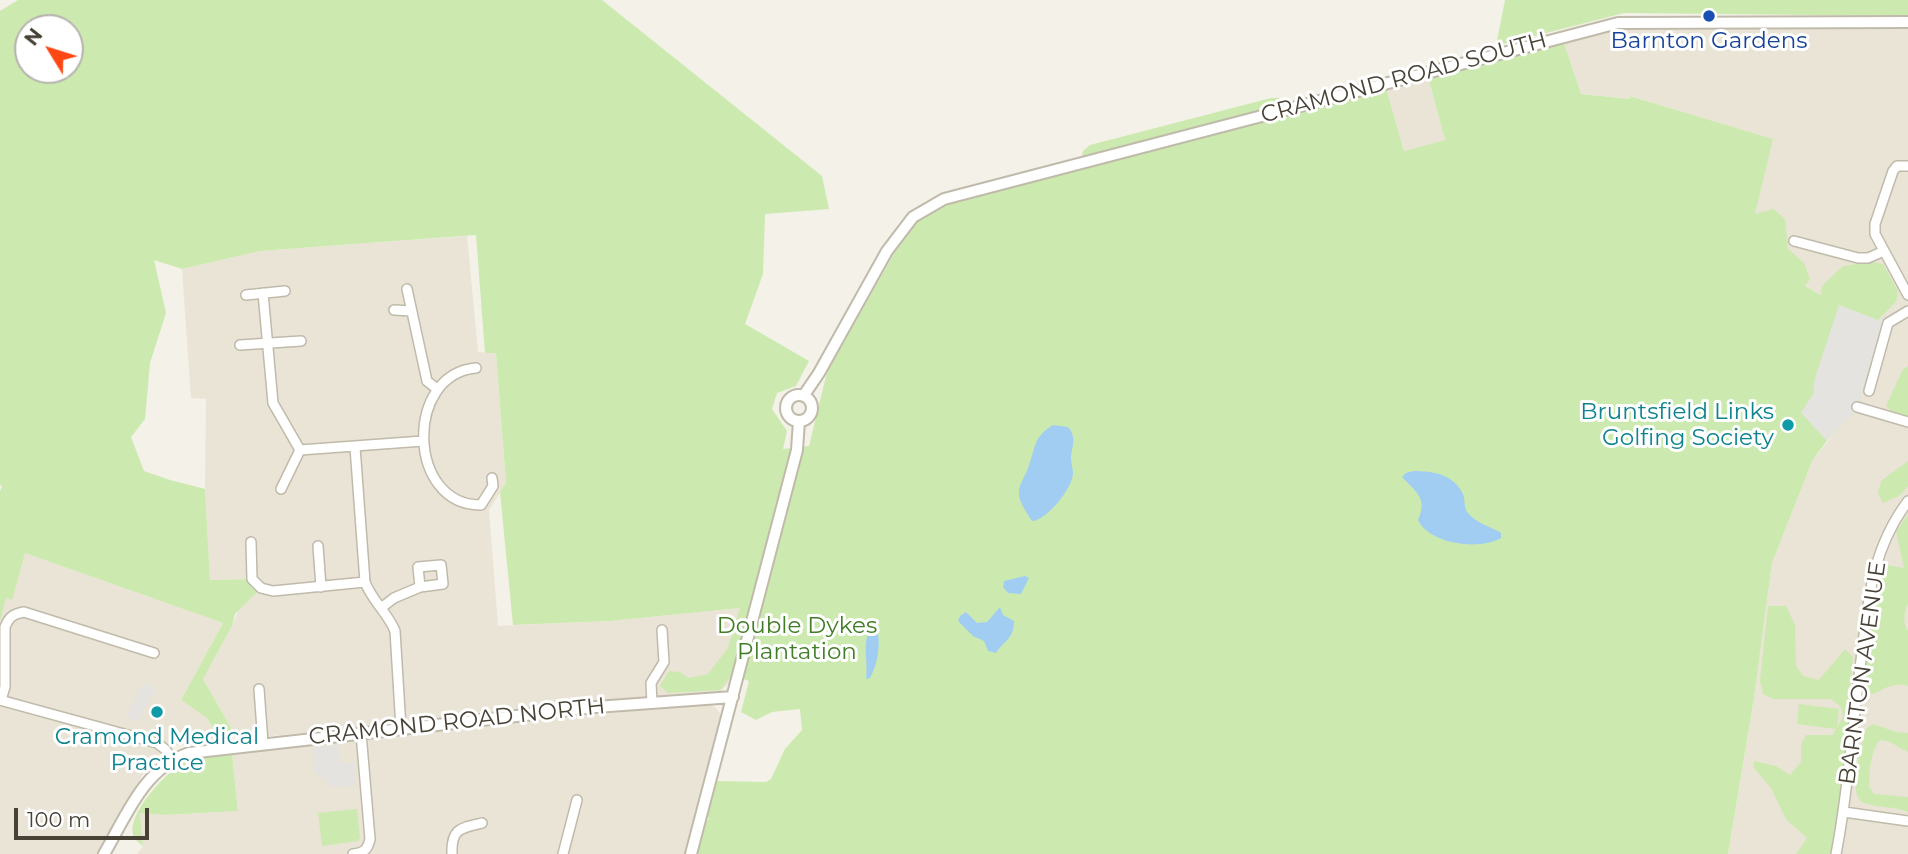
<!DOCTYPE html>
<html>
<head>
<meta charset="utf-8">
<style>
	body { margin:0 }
	#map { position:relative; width:1908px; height:854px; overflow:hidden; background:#f4f1e8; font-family:Montserrat,sans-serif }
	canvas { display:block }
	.north { position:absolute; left:14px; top:14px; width:70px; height:70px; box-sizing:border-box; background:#fff; border:2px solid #b6b3af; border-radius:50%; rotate:308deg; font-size:19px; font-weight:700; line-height:28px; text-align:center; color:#484236 }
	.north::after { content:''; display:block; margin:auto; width:24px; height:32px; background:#ff4714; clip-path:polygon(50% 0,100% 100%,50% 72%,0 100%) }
	.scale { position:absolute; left:14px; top:808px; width:135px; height:32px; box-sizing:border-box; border:4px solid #484236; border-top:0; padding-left:9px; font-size:21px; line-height:24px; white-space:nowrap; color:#484236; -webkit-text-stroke:5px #fff; paint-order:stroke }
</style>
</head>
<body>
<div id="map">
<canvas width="1908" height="854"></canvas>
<div class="north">N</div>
<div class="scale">100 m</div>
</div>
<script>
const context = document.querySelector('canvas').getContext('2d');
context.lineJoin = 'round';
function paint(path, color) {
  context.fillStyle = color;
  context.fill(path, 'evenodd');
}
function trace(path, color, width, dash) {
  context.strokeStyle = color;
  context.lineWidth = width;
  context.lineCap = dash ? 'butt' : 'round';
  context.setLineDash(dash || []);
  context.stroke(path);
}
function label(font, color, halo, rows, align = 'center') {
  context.font = font + ' Montserrat,sans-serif';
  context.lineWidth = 6;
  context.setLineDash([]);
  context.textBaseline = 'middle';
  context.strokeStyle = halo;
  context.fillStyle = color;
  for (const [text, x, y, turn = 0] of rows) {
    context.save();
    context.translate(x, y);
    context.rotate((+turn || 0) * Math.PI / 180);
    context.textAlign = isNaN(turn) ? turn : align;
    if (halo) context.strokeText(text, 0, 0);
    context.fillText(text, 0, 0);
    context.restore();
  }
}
const residential = new Path2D(`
	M1908 28V854H1728L1754 698 1772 563 1813 459 1857 407 1839 305 1772 267 1754 218 1772 139 1631 96V99L1581 94 1564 43 1619 30Z
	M1428 77 1445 140 1404 151 1386 88Z
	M467 236 478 352 496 353 506 483 489 510 498 626 609 621 750 607 732 681 719 692 240 739 235 735 203 679 232 626 252 579 210 580 205 489 206 399 191 398 182 269 260 251Z
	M0 544 223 623 181 700 207 718 219 741 175 746 0 694Z
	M0 702 155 746 160 750 159 758 144 772 99 854H0Z
	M709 703 717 709 721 715 685 854H137L143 846 140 813 166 815 238 811 232 754 234 752Z`);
const green = new Path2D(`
	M18 0H602L822 176 829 209 765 214 763 274 745 324 809 361 796 386 777 393 772 409 787 431 783 449 809 446 827 372 901 241 926 210 1080 165 1083 151 1090 145 1271 98H1281L1298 110 1386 88 1404 151 1445 140 1428 77 1564 43 1581 94 1630 99V96L1773 139 1755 214 1773 209 1785 219 1788 249 1804 263 1810 279 1805 286 1821 295 1822 286 1843 266 1871 262 1883 264 1898 291 1896 302 1878 320 1883 322 1859 402 1854 412 1827 441 1813 459 1772 563 1754 698 1728 854H696L704 822 709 819 707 815 717 781 766 782 771 779 785 749 802 730 800 709 772 712 756 720 741 712 749 681 732 675 720 690 668 693 660 686 669 671 680 672 688 678 708 674 728 648 740 608 609 621 513 625 500 492 506 483 496 353H485L476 235 260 251 182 269 154 260 166 313 150 363 145 419 131 437 144 471 170 480 205 489 210 580 252 579 261 588 235 614 232 626 203 679 235 735 218 737 207 718 181 700 223 623 25 553 12 600 6 598 0 621V491L2 486 0 485V11ZM28 28H70V70H28Z
	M1505 0H1908V16L1624 13 1496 46Z
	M1908 366V417L1891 411 1886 406 1902 371Z
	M1908 461V486L1899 496 1883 503 1878 493 1881 481Z
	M1908 514V603C1904 614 1902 621 1908 631V686C1896 681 1883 689 1873 694L1863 690 1862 677 1874 594 1887 565 1904 568 1896 532Z
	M1768 606H1786L1795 625 1796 666 1803 676 1819 680 1845 649 1853 657 1839 814 1830 854H1796L1807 838 1786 819 1771 788 1753 767 1754 761 1776 766 1790 775 1801 762V745L1806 735H1833L1836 729 1797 724 1799 704 1839 709 1837 728 1843 717 1841 707 1831 699H1773L1763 694 1760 681Z
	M1873 724 1896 732 1908 733V752L1888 741 1880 740C1869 754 1870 770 1869 787L1874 794 1908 797V812C1894 806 1878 808 1864 803 1846 796 1862 744 1866 729Z
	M232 754 238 811 166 815 140 813 143 846C139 843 134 839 133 834 128 812 169 768 188 761 201 756 218 756 232 754Z
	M357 809 360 837 358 841 322 846 318 813Z`);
const parking = new Path2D(`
	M1839 305 1883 322 1859 402 1854 412 1827 441 1801 413 1813 394 1815 378Z
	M143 683 155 689 138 722 126 716Z
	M338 745 340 763 355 762 356 786 333 788 314 771 313 747Z`);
const water = new Path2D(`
	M1053 425 1068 427C1077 437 1072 446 1071 458 1071 463 1073 469 1073 474 1072 489 1046 521 1032 521 1027 514 1020 503 1019 495 1018 485 1025 477 1028 468 1036 448 1032 438 1053 425Z
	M1414 471C1433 471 1452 474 1462 492 1466 499 1463 507 1468 513 1477 524 1490 526 1501 533V538C1480 551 1429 544 1418 520 1428 498 1416 492 1402 477L1406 473Z
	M1025 576 1029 578 1021 594 1008 593 1003 587 1004 581Z
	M1000 607 1003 615 1014 621C1014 640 1003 641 996 653L988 651 984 641 973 636 958 621 960 616 966 612 977 623 987 622Z
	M873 625 877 628C881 645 878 663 870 678L866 679C869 660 860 641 873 625Z`);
const minor = new Path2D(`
	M1908 166H1897L1893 171 1875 224V234L1908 295
	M1794 241 1858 258H1868L1884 251
	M407 289 427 381 437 389
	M263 293 273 403 300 450 281 489
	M246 295 285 291
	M394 310 411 311
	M240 345 301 341
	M476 368C404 374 407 506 481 505L493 486 492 478
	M1869 391 1888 323 1908 311
	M1857 407 1908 422
	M355 447 365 582C372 601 388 613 395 631L401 728
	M300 450 423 441
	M251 542 252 579 261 588 273 591 365 582
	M318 546 321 587
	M441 565 443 584 420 587 418 567Z
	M381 608 394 598 420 587
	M259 689 263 743
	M0 700 157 743 166 750 172 760
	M1 700 5 687V627C9 617 13 614 24 612L154 653
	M652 703 651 683 664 662 662 630
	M1844 812 1908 821
	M353 854C364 853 368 849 370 839L361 733
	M452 854C451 829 460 828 482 823
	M563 854 577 800
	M1836 854C1848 793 1852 730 1860 668 1868 606 1869 553 1908 501`);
const tertiary = new Path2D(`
	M786 408a13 13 0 1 1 26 0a13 13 0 1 1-26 0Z
	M804 395 819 373 887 251 913 217 944 199 1618 23 1908 22
	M104 854C127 815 143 769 189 753L596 707 733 697
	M691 854 797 450 799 421`);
const markers = [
	[1709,16,7,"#1a4fb4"],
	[1788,425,7,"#0f9aa8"],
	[157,712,7,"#0f9aa8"]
];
const transitNames = [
	["Barnton Gardens",1709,41]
];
const streetNames = [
	["CRAMOND ROAD SOUTH",1404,78,-15],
	["BARNTON AVENUE",1863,673,-82],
	["CRAMOND ROAD NORTH",457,722,-6]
];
const cultureNames = [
	["Bruntsfield Links",1774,412],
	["Golfing Society",1774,438],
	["Cramond Medical",157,737,"center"],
	["Practice",157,763,"center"]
];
const parkNames = [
	["Double Dykes",797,626],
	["Plantation",797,652]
];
paint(residential, '#e9e4d5');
paint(green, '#cceaaf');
paint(parking, '#e5e3df');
paint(water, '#a1cdf3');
trace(minor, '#c0baaa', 12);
trace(tertiary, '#c0baaa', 14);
trace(minor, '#fff', 9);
trace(tertiary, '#fff', 10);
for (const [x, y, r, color] of markers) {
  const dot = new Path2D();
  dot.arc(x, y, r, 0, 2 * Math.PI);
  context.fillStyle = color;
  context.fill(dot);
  trace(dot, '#fff', 2.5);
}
label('23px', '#164399', '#fff', transitNames);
label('23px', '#484236', '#fff', streetNames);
label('23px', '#0d838f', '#fff', cultureNames, 'right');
label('23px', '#417d26', '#fff', parkNames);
</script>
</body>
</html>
